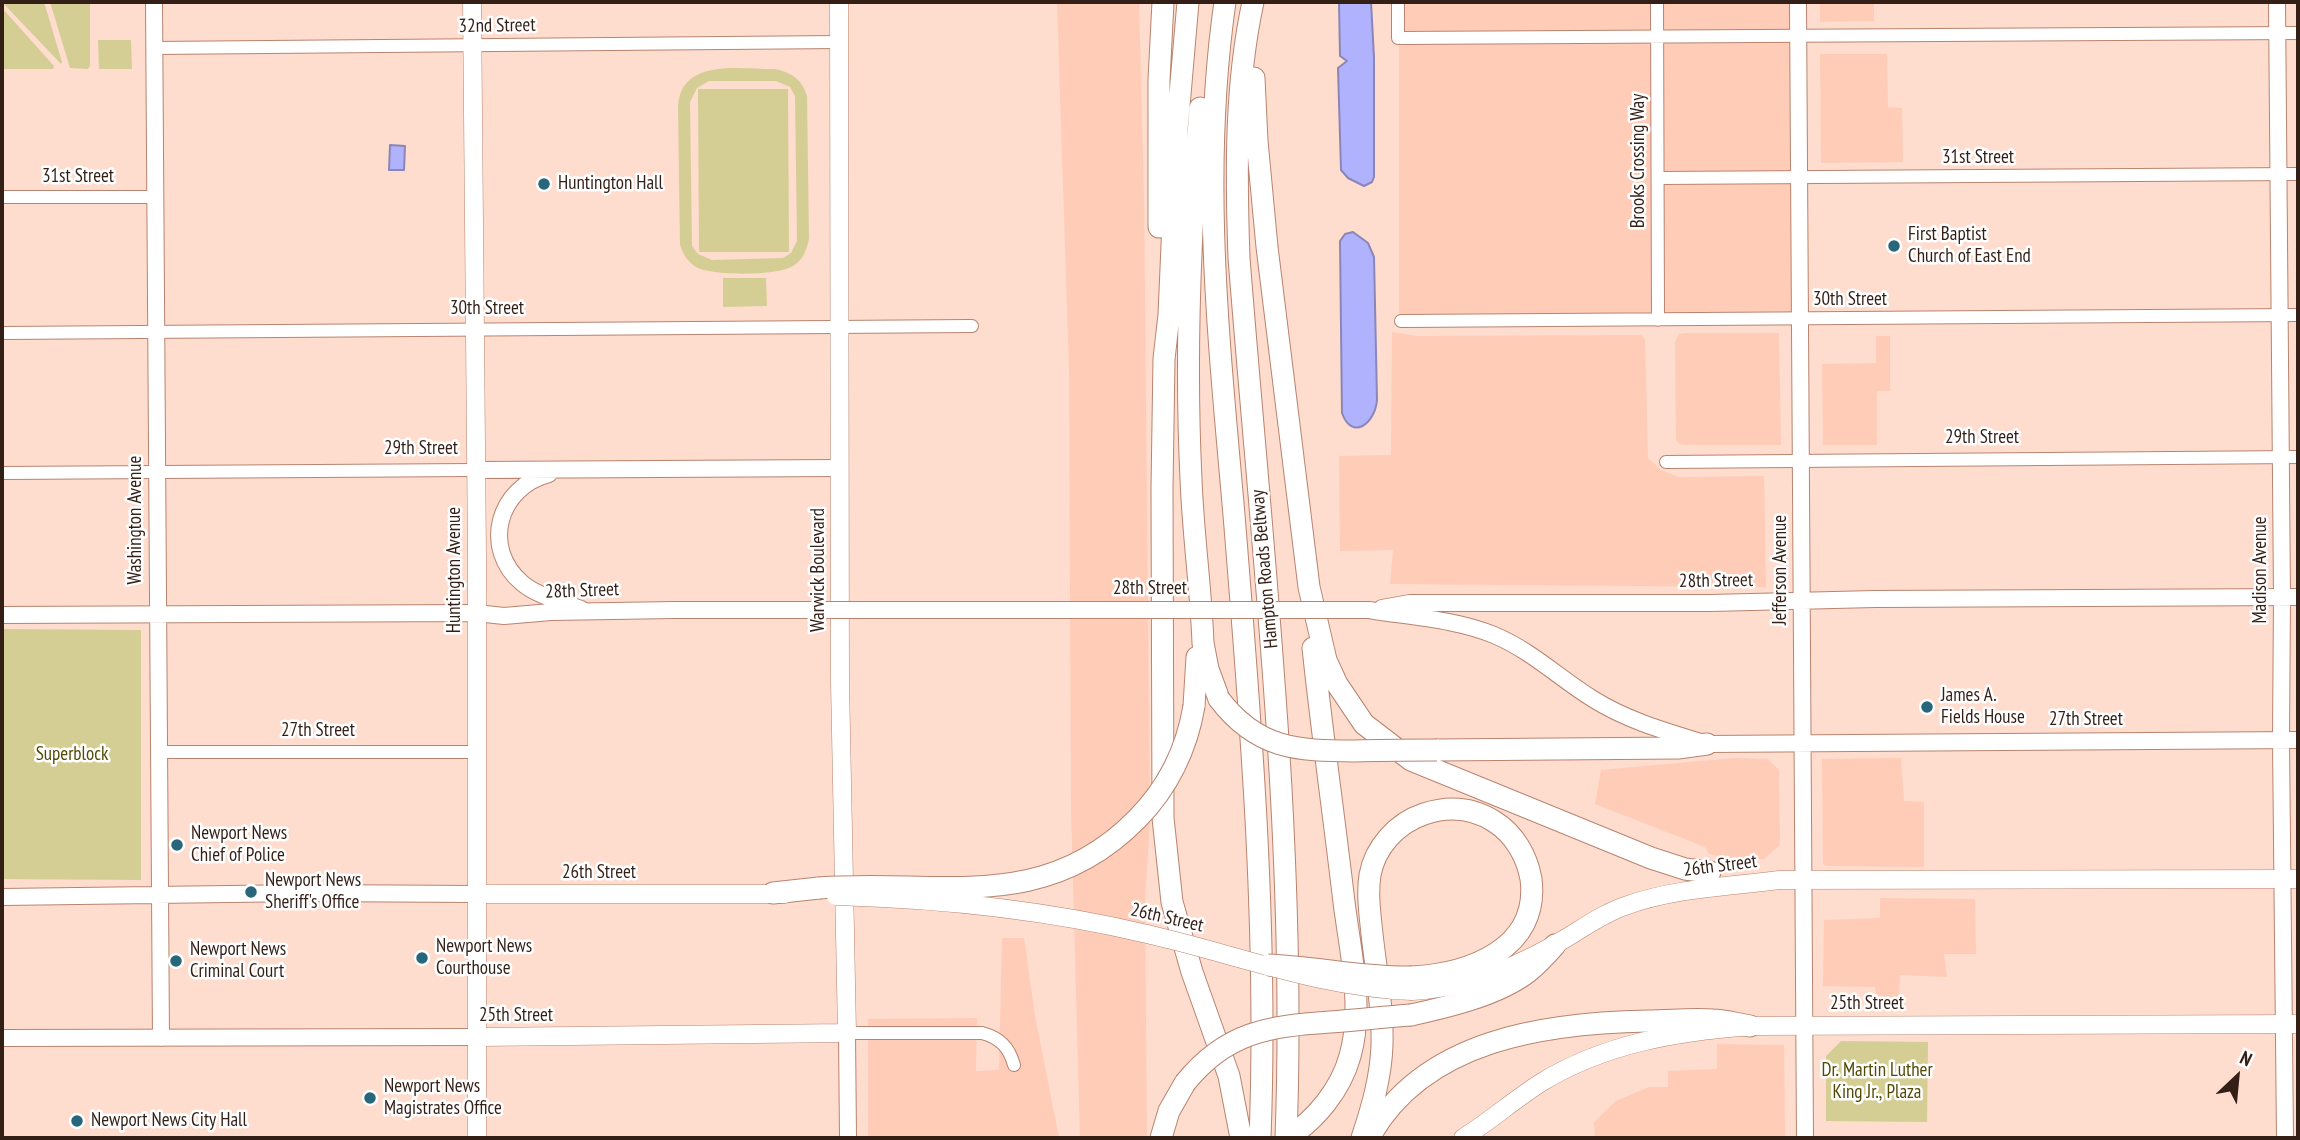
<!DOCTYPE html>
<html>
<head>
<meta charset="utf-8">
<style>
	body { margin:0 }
	#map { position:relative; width:2300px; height:1140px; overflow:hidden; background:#fedcce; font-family:"PT Sans Narrow",sans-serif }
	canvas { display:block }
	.frame { position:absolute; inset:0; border:4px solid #331f16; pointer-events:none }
	.north { position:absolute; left:2202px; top:1042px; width:70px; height:70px; -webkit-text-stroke:5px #fff; paint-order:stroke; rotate:26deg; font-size:19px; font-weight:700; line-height:28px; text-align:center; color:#331f16 }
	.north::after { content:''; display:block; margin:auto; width:24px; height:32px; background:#331f16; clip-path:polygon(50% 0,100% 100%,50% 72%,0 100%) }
</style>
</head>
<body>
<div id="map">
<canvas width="2300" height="1140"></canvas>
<div class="frame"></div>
<div class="north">N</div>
</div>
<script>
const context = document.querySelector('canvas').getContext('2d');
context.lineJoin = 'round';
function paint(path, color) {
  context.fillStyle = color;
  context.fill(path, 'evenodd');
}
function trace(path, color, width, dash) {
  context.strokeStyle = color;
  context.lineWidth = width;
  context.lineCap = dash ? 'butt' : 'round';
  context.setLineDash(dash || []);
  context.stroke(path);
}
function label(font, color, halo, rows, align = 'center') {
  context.font = font + ' "PT Sans Narrow",sans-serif';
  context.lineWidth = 5;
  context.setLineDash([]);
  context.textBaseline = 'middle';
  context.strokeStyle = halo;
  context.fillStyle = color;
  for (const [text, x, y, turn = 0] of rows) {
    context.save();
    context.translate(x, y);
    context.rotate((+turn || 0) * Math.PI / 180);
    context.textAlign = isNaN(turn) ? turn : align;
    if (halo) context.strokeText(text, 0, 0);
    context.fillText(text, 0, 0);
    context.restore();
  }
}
const built = new Path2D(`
	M1057 2H1139L1144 196 1150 820 1145 902 1147 1138H1080L1071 808 1069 368Z
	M1399 2H1798L1800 319 1399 321Z
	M1820 2H1874V21L1820 22Z
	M1820 54H1887L1888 107 1902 108 1903 162 1821 163Z
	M1392 332 1416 336 1641 335 1645 340 1648 458 1661 470 1678 477 1764 476 1766 587 1390 584 1393 550 1340 551 1339 456 1391 455Z
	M1685 333H1779L1781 445H1688L1679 444 1676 439 1675 342 1679 334Z
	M1876 336H1890V391H1877V445H1823L1822 364 1876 363Z
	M1734 758 1768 759 1779 770 1780 845 1764 859H1727L1709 854 1705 847 1595 804 1601 770Z
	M1901 758 1904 801 1924 802V867L1826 866 1823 864 1822 759Z
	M1880 898 1975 899 1976 954H1944L1947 977 1900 975 1898 1009 1894 1011H1880L1877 1008 1875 987 1823 986 1824 920 1880 918Z
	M1002 938H1024L1035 1016 1059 1138H868V1019L977 1018 976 1071 999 1070Z
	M1717 1044 1784 1045 1785 1138H1595L1594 1122 1616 1101 1649 1087H1668V1071L1717 1069Z`);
const green = new Path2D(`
	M44 2 62 62 61 64 3 3Z
	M50 2H90V66L88 69 70 68Z
	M2 8 54 66 53 69H2Z
	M98 40H131L132 69H99Z
	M774 69C791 72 802 79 807 96L809 238C807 250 803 260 793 266 778 276 711 276 696 267 687 261 683 254 680 245L678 106C681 58 740 69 774 69ZM709 81H776L790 87 795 96 797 241 791 253 783 258 712 260 698 254 692 246 690 102 697 88Z
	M698 89H788L789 252H699Z
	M723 278H766L767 306 723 307Z
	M2 629 141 630V880L2 879Z
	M1841 1041 1928 1042 1927 1122 1826 1121V1056Z`);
const water = new Path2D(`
	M1339 2H1371L1374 58V177L1372 182 1364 186 1348 178 1341 170 1338 68 1347 61 1340 56Z
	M390 145 405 146 404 170H389Z
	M1353 232 1368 243 1374 257 1377 400C1375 424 1352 441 1342 413L1340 241 1345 234Z`);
const street = new Path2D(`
	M1398 2V38L2298 33
	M1657 2 1658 320
	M154 48 839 42
	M1658 178 2298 174
	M2 197H155
	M1401 321 2298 315
	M2 333 972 326
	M1666 462 2298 457
	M2 473 475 470
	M159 752H476
	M847 1033H982C1000 1038 1009 1047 1014 1065`);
const secondary = new Path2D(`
	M154 2 161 1038
	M1798 2 1805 1138
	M2277 2 2282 597 2281 740 2285 1138
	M475 470 840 468
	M549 474C498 487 481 548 522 583 537 596 563 602 581 609
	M1382 608 1410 603H1710L1875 599 2298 597
	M1369 610C1411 617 1455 619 1494 635 1532 651 1559 678 1593 699 1628 721 1668 732 1707 744L2298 740
	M2 615 476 613 504 616 551 612 674 610
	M2 897 305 893 477 894
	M847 1033 848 1138
	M2 1038 478 1037`);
const primary = new Path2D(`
	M472 2 477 557V1138
	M477 894H785
	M1412 991C1461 989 1511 969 1554 945 1578 932 1599 915 1625 906 1675 888 1726 887 1779 880L2298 879
	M478 1037 847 1033 840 682 839 2
	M1463 1138C1490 1121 1515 1099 1542 1082 1606 1043 1677 1032 1750 1026L2298 1024`);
const highway = new Path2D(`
	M1188 2 1177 129 1169 315 1164 359 1162 488 1163 818 1172 902 1192 972 1229 1076 1241 1138
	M1225 2C1200 175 1219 342 1234 515 1251 723 1268 930 1260 1138
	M1253 2C1235 85 1236 173 1239 258 1262 551 1297 844 1286 1138
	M1254 78 1257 141 1267 247 1309 587 1326 660 1337 684 1364 724 1411 760 1651 858 1685 869 1710 872
	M1200 108C1190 231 1185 356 1191 479 1193 534 1201 589 1203 643L1208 669 1219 699
	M1159 227V80L1163 2
	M1194 706 1197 657
	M1437 750 1678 748 1707 744
	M773 893 819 888
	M1411 1015C1448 1007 1498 995 1528 972 1538 964 1547 954 1555 945
	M1370 1136C1425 1039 1546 1023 1648 1021 1669 1021 1692 1018 1713 1020 1725 1020 1737 1024 1750 1026
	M1161 1138 1169 1111 1185 1083
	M1287 1138C1316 1120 1341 1089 1350 1056 1364 1007 1350 951 1344 902 1334 817 1322 733 1313 648
	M1362 1138C1372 1108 1381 1077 1382 1045 1383 1008 1376 970 1372 934 1370 914 1367 895 1370 875 1375 847 1397 823 1424 814 1448 806 1472 807 1495 822 1514 834 1527 856 1531 879 1540 949 1469 974 1412 977`);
const secondaryBridge = new Path2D(`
	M674 610H1369`);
const primaryBridge = new Path2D(`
	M836 896C941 899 1046 910 1147 934 1235 954 1321 988 1412 991`);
const highwayBridge = new Path2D(`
	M1219 699C1257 749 1297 751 1355 751 1382 750 1410 750 1437 750
	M819 888C938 879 1043 915 1137 819 1168 788 1187 748 1194 706
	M1268 965C1317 967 1363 978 1412 977
	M1185 1083C1226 1032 1269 1026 1330 1022 1357 1020 1384 1017 1411 1015`);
const markers = [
	[544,184,7,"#27667b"],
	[1894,246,7,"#27667b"],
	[1927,707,7,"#27667b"],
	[177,845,7,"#27667b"],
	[251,892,7,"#27667b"],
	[422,958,7,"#27667b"],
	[176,961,7,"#27667b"],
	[370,1098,7,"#27667b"],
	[77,1121,7,"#27667b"]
];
const streetNames = [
	["32nd Street",497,26,-1],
	["31st Street",1978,158],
	["Brooks Crossing Way",1639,161,-90],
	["31st Street",78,177],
	["30th Street",1850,300],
	["30th Street",487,309],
	["29th Street",1982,438],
	["29th Street",421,449],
	["Washington Avenue",136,520,-90],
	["Hampton Roads Beltway",1265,569,-95],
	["Huntington Avenue",455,570,-90],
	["Warwick Boulevard",819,570,-90],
	["Jefferson Avenue",1781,570,-90],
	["Madison Avenue",2261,570,-90],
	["28th Street",1716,581,-1],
	["28th Street",1150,589],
	["28th Street",582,591,-2],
	["27th Street",2086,720],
	["27th Street",318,731],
	["26th Street",1720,866,-7],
	["26th Street",599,873],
	["26th Street",1167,918,13],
	["25th Street",1867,1004],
	["25th Street",516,1016]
];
const poiNames = [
	["Huntington Hall",558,184],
	["First Baptist",1908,235],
	["Church of East End",1908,257],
	["James A.",1941,696],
	["Fields House",1941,718],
	["Newport News",191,834],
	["Chief of Police",191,856],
	["Newport News",265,881],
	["Sheriff's Office",265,903],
	["Newport News",436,947],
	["Courthouse",436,969],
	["Newport News",190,950],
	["Criminal Court",190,972],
	["Newport News",384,1087],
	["Magistrates Office",384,1109],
	["Newport News City Hall",91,1121]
];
const parkNames = [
	["Superblock",72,755],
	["Dr. Martin Luther",1877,1071],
	["King Jr., Plaza",1877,1093]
];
paint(built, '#ffccb7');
paint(green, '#d4ce94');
paint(water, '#b1b2fe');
trace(water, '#8b86b8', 2);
trace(street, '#b8846f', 14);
trace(secondary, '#b8846f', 18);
trace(primary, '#b8846f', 19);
trace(highway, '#b8846f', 23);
trace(street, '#fff', 12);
trace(secondary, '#fff', 16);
trace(primary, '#fff', 18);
trace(highway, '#fff', 21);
trace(secondaryBridge, '#b8846f', 18, []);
trace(primaryBridge, '#b8846f', 19, []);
trace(highwayBridge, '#b8846f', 23, []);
trace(secondaryBridge, '#fff', 16);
trace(primaryBridge, '#fff', 18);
trace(highwayBridge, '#fff', 21);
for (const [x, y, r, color] of markers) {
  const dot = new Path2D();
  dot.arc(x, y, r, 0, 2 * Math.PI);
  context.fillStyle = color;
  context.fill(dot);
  trace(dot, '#fff', 2.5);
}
label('19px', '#331f16', '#fff', streetNames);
label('19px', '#331f16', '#fff', poiNames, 'left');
label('19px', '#524b06', '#fff', parkNames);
</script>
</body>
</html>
